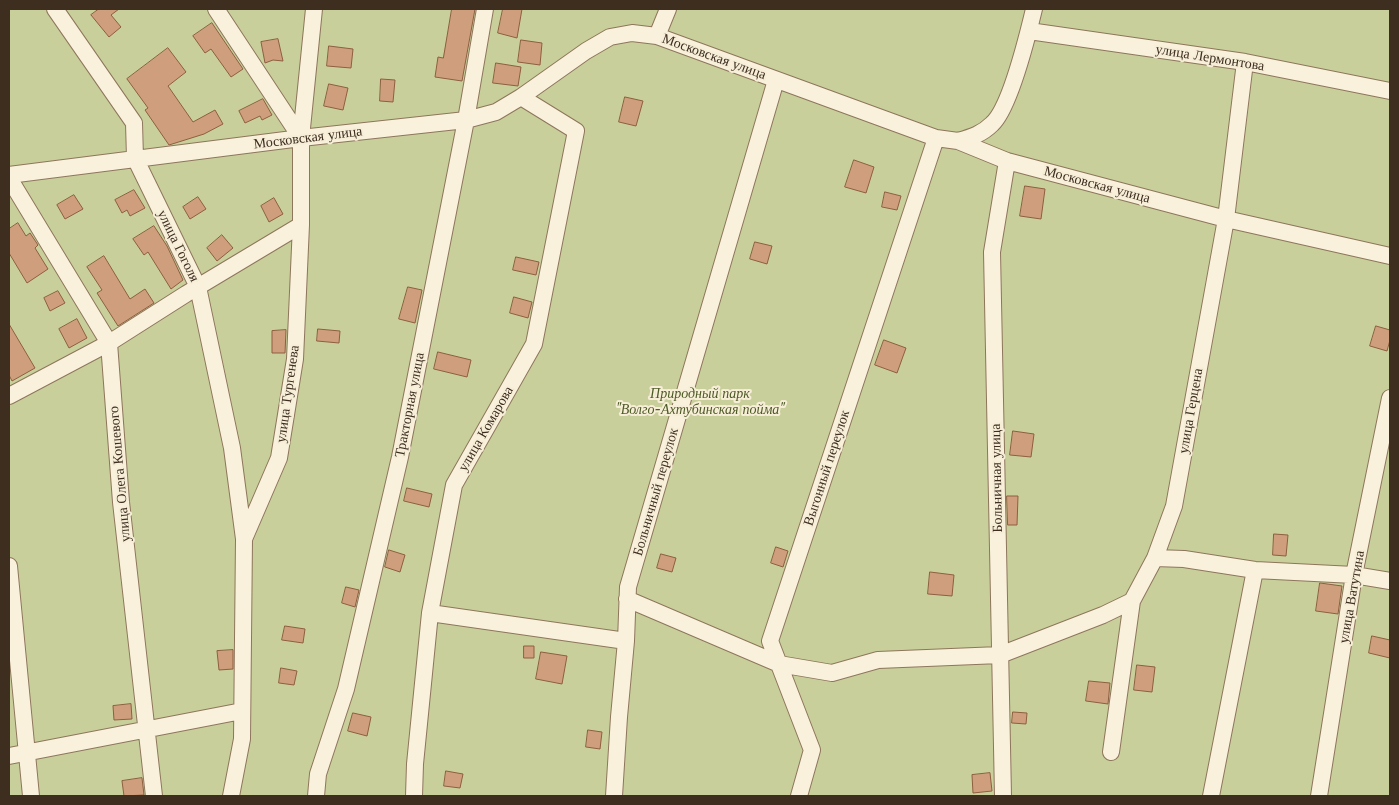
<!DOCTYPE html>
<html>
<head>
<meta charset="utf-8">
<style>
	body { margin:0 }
	#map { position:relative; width:1399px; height:805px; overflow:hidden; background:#f0e4c8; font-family:"Libre Baskerville",serif }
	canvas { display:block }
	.frame { position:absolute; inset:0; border:10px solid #3d2e20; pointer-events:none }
</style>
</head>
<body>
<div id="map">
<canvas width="1399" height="805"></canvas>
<div class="frame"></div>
</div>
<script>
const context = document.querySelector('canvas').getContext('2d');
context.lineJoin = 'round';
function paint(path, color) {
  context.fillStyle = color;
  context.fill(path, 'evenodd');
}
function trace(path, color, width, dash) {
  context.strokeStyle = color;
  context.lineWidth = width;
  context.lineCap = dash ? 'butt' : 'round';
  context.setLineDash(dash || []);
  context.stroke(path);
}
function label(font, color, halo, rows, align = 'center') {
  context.font = font + ' "Libre Baskerville",serif';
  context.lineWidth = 4;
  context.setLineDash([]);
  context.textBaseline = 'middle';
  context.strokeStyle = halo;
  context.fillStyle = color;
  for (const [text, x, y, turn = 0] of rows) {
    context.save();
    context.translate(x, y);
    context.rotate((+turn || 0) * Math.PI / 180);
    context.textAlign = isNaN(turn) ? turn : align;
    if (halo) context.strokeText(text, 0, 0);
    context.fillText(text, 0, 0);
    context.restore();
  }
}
const green = new Path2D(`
	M9 9H1390V796H9Z`);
const building = new Path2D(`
	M99 9H119L111 15 121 27 109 37 91 15Z
	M452 9H475L462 81 435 77 438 57 443 58Z
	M503 9H522L517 38 498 33Z
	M212 23 243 69 231 77 211 49 205 53 193 36Z
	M278 39 283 61 273 60 265 63 261 42Z
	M521 40 542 43 540 65 518 62Z
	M329 46 353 49 351 68 327 66Z
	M168 48 186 72 168 86 193 122 215 110 223 124 204 134 169 145 145 110 148 108 127 79Z
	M496 63 521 67 518 86 493 83Z
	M381 79 395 80 393 102 380 101Z
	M329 84 348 88 343 110 324 106Z
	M625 97 643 101 636 126 619 122Z
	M263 99 272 115 262 120 260 116 245 123 239 111Z
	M854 160 874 167 866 193 845 187Z
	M1025 186 1045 189 1041 219 1020 216Z
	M134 190 145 208 130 216 127 210 122 213 115 200Z
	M885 192 901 196 897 210 882 207Z
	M74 195 83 209 65 219 57 205Z
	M198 197 206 209 190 219 183 207Z
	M274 198 283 214 269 222 261 206Z
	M18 223 26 236 30 233 38 245 35 248 48 269 27 283 9 253V229Z
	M154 226 167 246 183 280 171 289 148 252 144 255 133 239Z
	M222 235 233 248 217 261 207 248Z
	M755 242 772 246 767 264 750 259Z
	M104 256 130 299 145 289 154 303 118 326 97 293 102 290 87 267Z
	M516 257 539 262 536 275 513 270Z
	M408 287 422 290 415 323 399 319Z
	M58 291 65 303 50 311 44 298Z
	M514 297 532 302 528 318 510 313Z
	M77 319 87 338 69 348 59 329Z
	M9 324 35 368 12 381 9 375Z
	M1376 326 1390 330V340L1387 351 1370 346Z
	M318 329 340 331 339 343 317 341Z
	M286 330 285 353H272V331Z
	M884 340 906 348 897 373 875 365Z
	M438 352 471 360 467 377 434 369Z
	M1013 431 1034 434 1031 457 1010 455Z
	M407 488 432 494 429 507 404 501Z
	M1007 496H1018L1017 525H1008Z
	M1274 534 1288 535 1286 556 1273 555Z
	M776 547 788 551 783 567 771 563Z
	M389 550 405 555 400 572 385 567Z
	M661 554 676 558 672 572 657 568Z
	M930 572 954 575 952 596 928 594Z
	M1320 583 1342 586 1338 614 1316 611Z
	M346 587 359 590 355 607 342 603Z
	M285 626 305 629 303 643 282 640Z
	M1372 636 1390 640V658L1369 653Z
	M524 646H534V658H524Z
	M233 650V669L219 670 217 651Z
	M541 652 567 656 562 684 536 679Z
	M1137 665 1155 667 1152 692 1134 690Z
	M281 668 297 671 294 685 279 683Z
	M1089 681 1110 683 1108 704 1086 701Z
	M131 704 132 719 114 720 113 706Z
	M1013 712 1027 713 1026 724 1012 723Z
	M353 713 371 717 367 736 348 731Z
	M588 730 602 732 600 749 586 747Z
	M446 771 463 774 460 788 444 786Z
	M990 773 992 791 973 793 972 775Z
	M142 778 144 795 124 796 122 781Z`);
const minor = new Path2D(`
	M55 9 134 123 135 158 198 287 232 448 244 539
	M216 9 301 138
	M1029 31 1245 62 1390 91
	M657 36 668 9
	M958 141C972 137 982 134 992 124 1010 108 1028 34 1034 9
	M9 175 301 138 466 120 496 112 521 97 586 51 610 37 632 33 657 36 936 138 958 141 1007 161 1226 219 1390 256
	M9 178 109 343 121 502 154 796
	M9 396 109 343 186 294 301 225
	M1155 558 1184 559 1255 570 1354 575 1390 581
	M9 566 31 796
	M627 599 779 664 832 673 878 660 1000 655 1103 615 1132 601
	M430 613 626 641
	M1111 752 1132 601 1155 558 1174 506 1226 219 1245 62
	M9 756 242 711
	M231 796 242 739 244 539 279 458 295 359 301 225V138L314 9
	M316 796 318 774 346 689 400 457 466 120 485 9
	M414 796 415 764 430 613 454 485 534 344 576 131 521 97
	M614 796 619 717 626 641 628 587 776 80
	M799 796 812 750 770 641 936 138
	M1003 796 992 252 1007 161
	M1211 796 1255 570
	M1319 796 1354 575 1390 398`);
const streetNames = [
	["Московская улица",714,57,20],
	["улица Лермонтова",1210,58,9],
	["Московская улица",308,138,-7],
	["Московская улица",1097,185,15],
	["улица Гоголя",178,246,64],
	["улица Тургенева",288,394,-82],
	["Тракторная улица",410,405,-79],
	["улица Герцена",1191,411,-80],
	["улица Комарова",486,429,-60],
	["Выгонный переулок",827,468,-72],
	["улица Олега Кошевого",120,474,-95],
	["Больничная улица",997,478,-91],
	["Больничный переулок",656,492,-74],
	["улица Ватутина",1352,597,-80]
];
const parkNames = [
	["Природный парк",700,394],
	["\"Волго-Ахтубинская пойма\"",700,410]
];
paint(green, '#c9cf9b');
paint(building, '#cf9f7d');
trace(building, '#8d5f41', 1);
trace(minor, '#8d765c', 18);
trace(minor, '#faf1dc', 16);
label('14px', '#3d2e20', '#f7eed8', streetNames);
label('italic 14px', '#4d5a26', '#f7eed8', parkNames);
</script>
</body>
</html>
